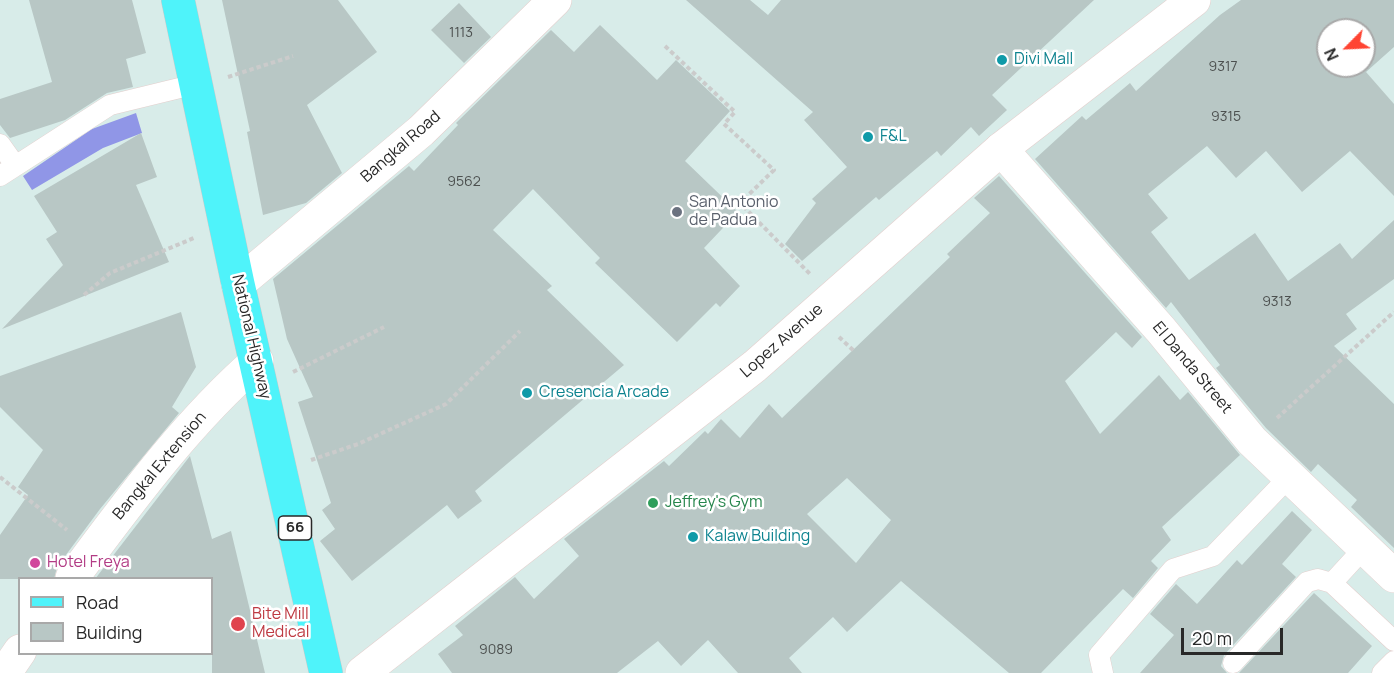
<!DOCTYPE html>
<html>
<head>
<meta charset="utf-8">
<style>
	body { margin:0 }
	#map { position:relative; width:1394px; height:673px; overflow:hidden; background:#d8ece9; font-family:Manrope,sans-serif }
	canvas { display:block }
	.legend { position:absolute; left:18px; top:577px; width:195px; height:78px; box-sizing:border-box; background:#fff; border:2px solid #a9a9a9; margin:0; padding:8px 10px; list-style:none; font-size:18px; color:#282828 }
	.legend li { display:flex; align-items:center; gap:12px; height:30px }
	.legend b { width:30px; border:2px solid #a9a9a9 }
	.north { position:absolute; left:1316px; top:18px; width:60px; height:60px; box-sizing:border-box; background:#fff; border:2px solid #a9a9a9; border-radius:50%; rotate:246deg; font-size:16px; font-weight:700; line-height:24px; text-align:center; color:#282828 }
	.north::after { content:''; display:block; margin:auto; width:21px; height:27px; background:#ff4432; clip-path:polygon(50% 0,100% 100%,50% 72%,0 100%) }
	.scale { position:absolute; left:1181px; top:628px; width:102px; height:27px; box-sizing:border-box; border:3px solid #282828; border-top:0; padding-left:8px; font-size:18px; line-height:21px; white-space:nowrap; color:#282828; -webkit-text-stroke:4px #fff; paint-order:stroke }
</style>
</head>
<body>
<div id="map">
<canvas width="1394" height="673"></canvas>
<ul class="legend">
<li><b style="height:8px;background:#4ff3fa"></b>Road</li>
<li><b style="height:16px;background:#b8c7c5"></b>Building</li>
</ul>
<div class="north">N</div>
<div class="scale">20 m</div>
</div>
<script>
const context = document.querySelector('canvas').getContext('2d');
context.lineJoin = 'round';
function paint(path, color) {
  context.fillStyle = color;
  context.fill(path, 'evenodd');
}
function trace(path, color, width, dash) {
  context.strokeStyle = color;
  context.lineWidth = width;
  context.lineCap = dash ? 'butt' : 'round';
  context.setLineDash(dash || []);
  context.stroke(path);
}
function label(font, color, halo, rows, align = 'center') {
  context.font = font + ' Manrope,sans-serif';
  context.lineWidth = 5;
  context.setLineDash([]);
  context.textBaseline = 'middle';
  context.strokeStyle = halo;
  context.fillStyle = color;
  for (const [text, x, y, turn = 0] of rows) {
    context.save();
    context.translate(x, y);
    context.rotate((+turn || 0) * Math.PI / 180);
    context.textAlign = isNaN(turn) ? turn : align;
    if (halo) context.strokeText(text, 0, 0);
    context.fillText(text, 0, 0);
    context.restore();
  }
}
const green = new Path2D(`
	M136 113 142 133 103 148 32 190 23 176 92 129Z`);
const building = new Path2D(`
	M29 0H132L146 53 126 59 133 87 107 93 65 120 10 138 0 125V99L52 82Z
	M222 0H338L377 52 307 105 342 173 306 203 263 215 247 132 250 131Z
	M686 0H750L768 15 781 0H1094L992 95 1007 110 979 136 971 127 941 156 937 151 879 200 876 197 802 261 785 244 816 203 812 199 847 167 804 120 813 112Z
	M1241 0H1394V47L1366 72 1394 104V196L1350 151 1302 192 1266 151 1236 178 1207 146 1148 194 1168 218 1151 232 1189 280 1255 233 1288 281 1340 243 1352 259 1394 220V279L1346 314 1357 329 1334 346 1394 404V548L1351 507 1357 500 1318 464 1311 472 1266 428 1216 368 1220 365 1171 302 1166 308 1035 159 1082 116 1086 120 1130 83 1136 91 1220 15ZM1328 30H1364V66H1328Z
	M459 3 491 37 464 63 431 30Z
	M600 25 657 80 676 60 730 111 685 161 738 212 704 248 740 286 720 307 716 303 677 342 595 263 600 258 533 189 493 230 552 286 547 290 624 365 475 491 482 501 458 519 447 505 352 581 320 541 335 529 322 510 331 503 298 402 313 397 287 339 273 279 409 166 414 171 458 125 456 123 551 30 574 52Z
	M141 133 157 177 136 185 169 262 2 329 63 265 46 239 57 232 34 196Z
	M999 176 1142 337 1132 348 1116 332 1065 381 1100 434 1159 375 1180 400 1188 392 1240 455 1162 527 1171 540 1151 561 1158 568 1133 598 1123 589 1041 673H1009L901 581 847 632 833 617 789 658 802 673H738L708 640 681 666 658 641 617 673H452L438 654 463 635 455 626 515 577 534 599 579 556 564 539 664 461 669 466 705 431 708 434 721 419 740 438 769 404 782 418 950 257 947 254 990 213 974 198ZM847 478 891 520 856 563 807 514Z
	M181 312 196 367 172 407 179 413 100 509 57 567 54 579H0V535L28 495 18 487 43 450 0 407V376Z
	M190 456 212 539 231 531 265 673H212V579H95Z
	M1292 511 1312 530 1282 564 1296 577 1224 655 1221 666 1227 673H1140L1174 635 1150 614 1176 584 1197 604 1237 560 1242 565Z
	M1314 593 1372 646 1348 673H1239Z`);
const path = new Path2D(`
	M665 46 735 112 724 124 774 170 740 203 810 274
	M228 77 293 56
	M84 295 110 273 194 238
	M839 337 854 351
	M293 372 384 327
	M1277 418 1394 312
	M311 460 358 444 446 404 520 331
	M0 477 67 530`);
const lane = new Path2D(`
	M0 144 15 165
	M0 176 110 105 196 84
	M1364 548 1332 583 1394 641
	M1233 663 1307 582 1318 579 1332 583
	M1103 673 1099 655 1173 569 1213 556 1289 477
	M1382 673 1394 661`);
const street = new Path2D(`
	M1001 149 1161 330 1252 441 1394 576
	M238 284 421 131 555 0
	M72 578C129 502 185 424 257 361
	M5 673 20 651`);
const secondary = new Path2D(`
	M362 673 755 366 1001 149 1194 0`);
const primary = new Path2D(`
	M178 0 238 284 326 673`);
const markers = [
	[1002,60,6,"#0f9aa8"],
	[868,137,6,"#0f9aa8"],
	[677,212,6,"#6b7280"],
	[527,393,6,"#0f9aa8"],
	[653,503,6,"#2e9e5b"],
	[693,537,6,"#0f9aa8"],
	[35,563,6,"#d1479c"],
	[238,624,8,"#e0444e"]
];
const numberNames = [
	["1113",461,33],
	["9317",1223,67],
	["9315",1226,117],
	["9562",464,182],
	["9313",1277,302],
	["9089",496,650]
];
const shields = [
	[295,528,33]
];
const shieldNames = [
	["66",295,528]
];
const cultureNames = [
	["Divi Mall",1014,60],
	["F&L",880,137],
	["Cresencia Arcade",539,393],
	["Kalaw Building",705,537]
];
const streetNames = [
	["Bangkal Road",401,147,-41],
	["National Highway",251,337,77],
	["Lopez Avenue",782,341,-41],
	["El Danda Street",1192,368,50],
	["Bangkal Extension",160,466,-50]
];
const worshipNames = [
	["San Antonio",689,203],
	["de Padua",689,221]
];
const leisureNames = [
	["Jeffrey's Gym",665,503]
];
const hotelNames = [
	["Hotel Freya",47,563]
];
const healthNames = [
	["Bite Mill",252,615],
	["Medical",252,633]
];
paint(green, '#9096e7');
paint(building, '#b8c7c5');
trace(lane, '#e3cfcd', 21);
trace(street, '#e3cfcd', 34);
trace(secondary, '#e3cfcd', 34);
trace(primary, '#cbcbcb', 34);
trace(path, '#cbcbcb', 4, [4.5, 3]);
trace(lane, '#fff', 20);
trace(street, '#fff', 33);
trace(secondary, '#fff', 33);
trace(primary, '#4ff3fa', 33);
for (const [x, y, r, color] of markers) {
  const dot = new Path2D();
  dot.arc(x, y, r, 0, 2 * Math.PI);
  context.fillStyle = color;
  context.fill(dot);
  trace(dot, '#fff', 2);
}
label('14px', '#4c504f', null, numberNames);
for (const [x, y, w] of shields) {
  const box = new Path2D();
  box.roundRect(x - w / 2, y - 12, w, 24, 4.5);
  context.fillStyle = '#fff';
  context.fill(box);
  trace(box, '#282828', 1.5);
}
label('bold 15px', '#282828', null, shieldNames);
label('16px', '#0d838f', '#fff', cultureNames, 'left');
label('16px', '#282828', '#fff', streetNames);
label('16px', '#5b616d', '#fff', worshipNames, 'left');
label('16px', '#27864d', '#fff', leisureNames, 'left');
label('16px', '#b23c85', '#fff', hotelNames, 'left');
label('16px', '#be3a42', '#fff', healthNames, 'left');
</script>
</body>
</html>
